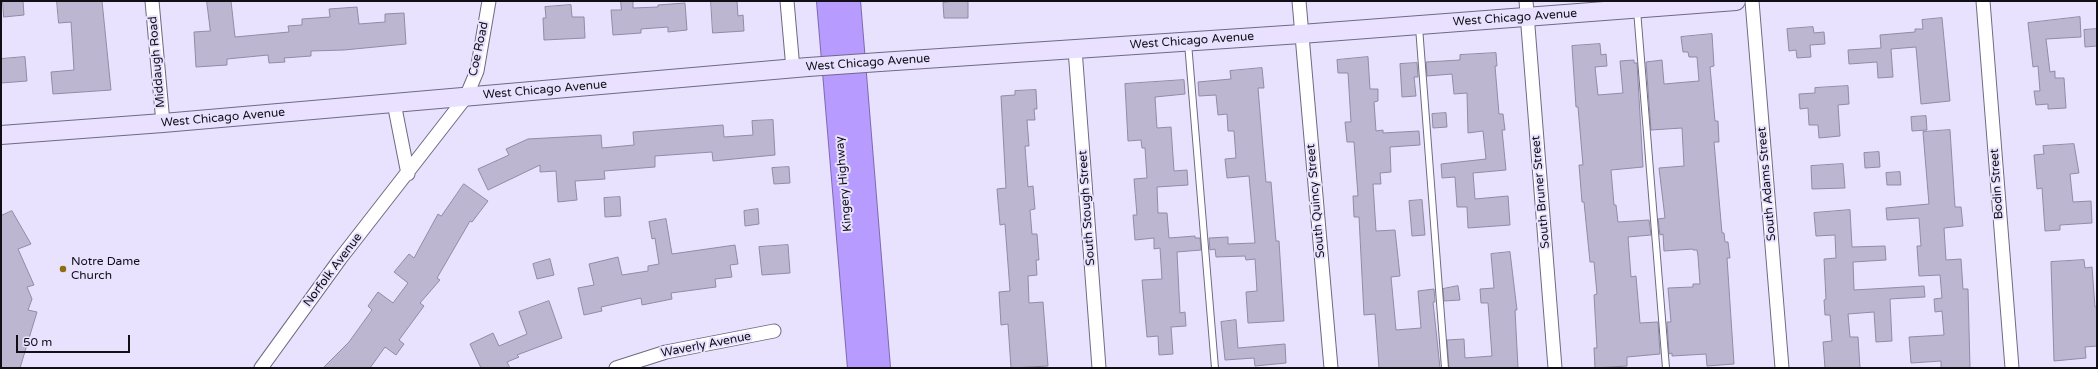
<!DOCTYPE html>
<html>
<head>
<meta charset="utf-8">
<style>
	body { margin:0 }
	#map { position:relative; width:2098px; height:369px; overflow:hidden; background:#e8e2fe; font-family:"Varela Round",sans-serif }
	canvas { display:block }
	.frame { position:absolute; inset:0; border:2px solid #110e18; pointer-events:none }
	.scale { position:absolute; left:16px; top:335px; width:114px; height:18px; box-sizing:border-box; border:2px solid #110e18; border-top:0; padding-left:5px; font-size:12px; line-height:14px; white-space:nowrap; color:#110e18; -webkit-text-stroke:3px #e8e2fe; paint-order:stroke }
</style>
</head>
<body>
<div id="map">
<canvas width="2098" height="369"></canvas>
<div class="frame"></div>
<div class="scale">50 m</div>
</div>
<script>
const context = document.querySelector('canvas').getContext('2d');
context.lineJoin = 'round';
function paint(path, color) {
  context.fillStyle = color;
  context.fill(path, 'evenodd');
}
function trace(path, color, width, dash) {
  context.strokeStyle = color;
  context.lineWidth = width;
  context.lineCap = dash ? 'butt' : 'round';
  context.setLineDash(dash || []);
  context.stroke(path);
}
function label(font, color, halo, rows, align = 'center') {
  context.font = font + ' "Varela Round",sans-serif';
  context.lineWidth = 4;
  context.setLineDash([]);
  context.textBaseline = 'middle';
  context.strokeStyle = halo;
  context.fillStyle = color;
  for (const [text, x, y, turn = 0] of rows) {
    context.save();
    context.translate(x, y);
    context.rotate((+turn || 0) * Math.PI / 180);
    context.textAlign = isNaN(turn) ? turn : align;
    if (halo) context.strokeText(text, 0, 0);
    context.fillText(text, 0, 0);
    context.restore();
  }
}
const building = new Path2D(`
	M3 1H23L24 15 4 17Z
	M57 1H102L111 90 53 94 51 72 74 70 71 22 59 23Z
	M207 1H231L235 37 289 32 288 26 302 25V19L330 17 329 9 357 7 359 24 385 22V14L404 13 406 44 344 50 311 51V56L284 58 285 62 269 63 268 55 227 59V65L196 67 194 32 210 31Z
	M621 1H633V8L658 7V5L685 3 687 30 668 32V27L641 29V33L613 35 611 10H621Z
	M711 1H737L738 16 743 15 744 31 713 33Z
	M953 1H968V18H944L943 3Z
	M571 5 572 17H584L585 38 544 40 543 18H546L545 7Z
	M2080 17 2081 37 2046 39 2050 72 2055 71V78H2064L2066 108 2048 109V104L2036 105 2034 91H2040L2038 66 2033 67 2028 23Z
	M1942 18 1950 101 1921 104 1916 47 1891 49 1893 77 1878 78 1877 62 1849 64 1848 50 1881 48 1880 35 1915 32V29H1923L1922 20Z
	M1813 27 1814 33 1824 32 1825 44 1810 45 1811 57 1797 58 1796 50 1789 51 1787 29Z
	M2097 29V46L2085 47 2084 30Z
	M1712 34 1714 66 1710 67 1715 121H1718L1719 142H1714L1722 233H1724L1725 242H1728L1730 258H1727L1734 364 1707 366 1706 354 1672 356V353L1669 354 1667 322H1671L1668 288 1693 287V284H1700L1698 256 1697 250H1693V249L1664 251 1663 234 1660 235 1658 219 1665 218 1659 168 1684 166 1682 128 1651 130 1646 62 1662 60 1664 84 1699 81 1697 57H1689L1688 52H1683L1681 37Z
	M1600 44 1601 55 1606 54 1607 66 1595 67 1598 95 1623 93 1620 61 1634 60V63H1637L1643 167 1611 170 1614 205H1616L1618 222 1649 220 1651 235 1628 237 1631 277 1636 276 1640 323 1658 322 1660 354 1627 357V366L1595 368 1594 348H1597L1594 295 1597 294 1594 262H1590L1584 202H1582L1579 165H1583L1578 107H1576L1572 46Z
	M1496 53 1497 66H1495L1499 114H1503L1505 130H1502L1506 170 1473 173 1475 199 1508 196 1510 225 1468 228 1467 207H1457L1455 177 1442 178 1441 164 1486 159 1483 131 1468 133 1467 93 1454 94 1452 74 1427 76 1426 62 1460 60V55Z
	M25 57 27 81 1 83V59Z
	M1368 57 1370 89H1378V101L1374 102 1376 131 1383 130V133L1419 131 1420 145 1390 147 1391 172 1380 173 1381 184H1373L1376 231 1395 230 1400 276 1391 277 1396 330 1421 328 1418 291 1434 289 1435 302H1433L1440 368H1379L1375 314 1364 315 1359 217H1354L1353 196H1358L1354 142H1347L1345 122H1351L1348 73H1338L1337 60Z
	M1417 63 1418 77H1414L1416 96 1402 97 1400 64Z
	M1262 68 1264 88H1258L1263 148 1266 182H1271L1276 241H1279L1284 321 1248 323 1246 292 1257 291 1255 259 1246 260 1245 256 1216 257 1215 249 1210 250 1209 238 1228 237V244L1255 243 1249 176 1227 178 1225 159 1236 158 1234 131H1228L1227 114 1218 115 1216 95 1199 96 1198 82 1231 79 1230 71Z
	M1184 80 1185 94 1155 97 1157 128 1171 127 1174 171 1187 170 1188 185 1157 187 1158 213H1167L1169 238 1195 236V238H1200L1201 250 1177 252 1180 313 1185 312 1186 326 1171 327 1173 354 1159 355 1158 336 1147 337 1142 280 1162 279 1160 248 1154 249V238L1135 240 1133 215H1137L1134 179 1147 178 1145 148H1142L1141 140 1128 141 1125 84Z
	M1848 86 1849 104 1838 105 1840 136 1819 138 1818 125H1809L1808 108 1800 109 1799 94 1815 93V88Z
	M1036 90 1037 109H1034L1035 120H1027L1029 146H1025L1028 187 1033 186 1035 209 1030 210 1032 234H1037L1039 260H1036L1037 275 1028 276 1029 303 1043 302 1048 366 1011 368 1008 324 1001 325 999 292 1010 291 1005 224 1000 225 997 189 1006 188 1001 96 1015 95V91Z
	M1446 113 1447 127 1433 128 1432 114Z
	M1926 116 1927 130 1912 131 1911 117Z
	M773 120 775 155 713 161 712 152 655 156V167L604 171 605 179 575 181 577 200 558 202 556 171 540 172V165L488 190 478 169 509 155 506 149 528 139 601 135 602 148 634 145 633 132 723 125 724 137 753 135 752 121Z
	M1950 130 1955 207H1961L1963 226 1944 228 1946 260 1961 259 1963 289H1968L1970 368H1941V361L1911 363 1909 337 1944 335 1942 311 1935 312 1934 299 1942 298 1940 275 1919 276 1917 246H1921L1919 218 1887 220 1886 208 1929 204 1923 132Z
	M2074 144 2079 173 2070 174 2073 202 2091 201 2092 223 2060 225V230L2045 231 2042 188 2037 189 2034 155 2044 154 2043 146Z
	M1879 152 1880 167 1865 168 1864 153Z
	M1843 164 1845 188 1812 189 1811 166Z
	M789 167 790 183 774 184 772 168Z
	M1900 172 1901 185H1887L1886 173Z
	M464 184 488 201 472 222 470 221 437 278 440 280 420 303 424 306 399 340 404 344 396 355 385 347 370 368H323L349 342 372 310 368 306 378 292 393 303 408 283 394 272 409 254 414 258 438 214 441 216Z
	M620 197 621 216 605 217 604 198Z
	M1422 200 1425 235 1412 236 1409 201Z
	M758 209 759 224 745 226 744 211Z
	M1850 210 1852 247 1885 246 1886 260 1853 262 1854 290 1924 286 1925 297 1890 299 1892 341 1876 342 1874 312 1848 314 1850 337H1858L1860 368H1825L1823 342 1832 341 1830 315H1825L1824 300 1826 299 1824 259 1836 258 1835 235 1816 236 1814 213Z
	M12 211 31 244 18 249 34 285 27 287 32 299 28 310 37 312 20 368H1V216Z
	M666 219 672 254 735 245 738 264 730 265 732 277 715 279 716 287 671 293 672 299 642 305 641 298 601 307 602 311 584 315 578 288 594 285 589 264 618 257 622 275 648 271V266L659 264 655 238 652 239 649 222Z
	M788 245 790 273 762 275 759 247Z
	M1510 252 1517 310H1515L1518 368H1449L1447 340 1464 339 1465 358 1492 356 1488 303H1481L1480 289 1494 288 1491 254Z
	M550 259 554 275 537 279 533 264Z
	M2084 260 2085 268 2092 267 2095 307H2097V346L2085 347 2086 358 2054 361 2051 262Z
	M1458 286 1460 300 1444 301 1443 289Z
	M549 301 562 338 517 355 519 357 507 362 510 368H481L470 344 493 333 499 346 527 334 519 312Z
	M1236 320 1238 348 1285 344 1286 363 1255 366 1254 358 1225 360 1221 322Z`);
const lane = new Path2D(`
	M1637 10 1666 368
	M1419 27 1445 368
	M1188 43 1215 368`);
const street = new Path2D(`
	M152 1 163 123
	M787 1 793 69
	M1299 1 1331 368
	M1526 1 1555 368
	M1752 1 1782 368
	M1983 1 2012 368
	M1075 49 1099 368
	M394 103 408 174
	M261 368 340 259 466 97 477 71 489 1
	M616 368 666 352 774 331`);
const secondary = new Path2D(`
	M880 62 1301 34 1736 1
	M1 135 163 123 808 67`);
const highway = new Path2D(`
	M828 1 859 368
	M849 1 879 368`);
const secondaryBridge = new Path2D(`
	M808 67 880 62`);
const markers = [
	[63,269,4,"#8e6c10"]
];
const streetNames = [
	["West Chicago Avenue",1515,18,-4],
	["West Chicago Avenue",1192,41,-4],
	["Coe Road",479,49,-78],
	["Middaugh Road",157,62,-95],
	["West Chicago Avenue",868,63,-4],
	["West Chicago Avenue",545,90,-5],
	["West Chicago Avenue",223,118,-5],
	["Kingery Highway",844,184,-95],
	["South Adams Street",1767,184,-95],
	["Bodin Street",1997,184,-94],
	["South Bruner Street",1541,192,-95],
	["South Quincy Street",1316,201,-95],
	["South Stough Street",1087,208,-94],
	["Norfolk Avenue",333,270,-53],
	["Waverly Avenue",706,345,-11]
];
const poiNames = [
	["Notre Dame",71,262],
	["Church",71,276]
];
paint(building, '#bcb6d1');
trace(building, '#918ba5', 1);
trace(lane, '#6f6a82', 8);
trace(street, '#6f6a82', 15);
trace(secondary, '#6f6a82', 20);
trace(highway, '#7d6aae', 24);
trace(lane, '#fff', 6);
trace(street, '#fff', 13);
trace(secondary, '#e9e1ff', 18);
trace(highway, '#b79bff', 22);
trace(secondaryBridge, '#6f6a82', 20, []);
trace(secondaryBridge, '#e9e1ff', 18);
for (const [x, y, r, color] of markers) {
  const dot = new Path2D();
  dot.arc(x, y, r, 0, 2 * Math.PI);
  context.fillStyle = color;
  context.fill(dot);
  trace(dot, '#e8e2fe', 1.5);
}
label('12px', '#110e18', '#e8e2fe', streetNames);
label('12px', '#110e18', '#e8e2fe', poiNames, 'left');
</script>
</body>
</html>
